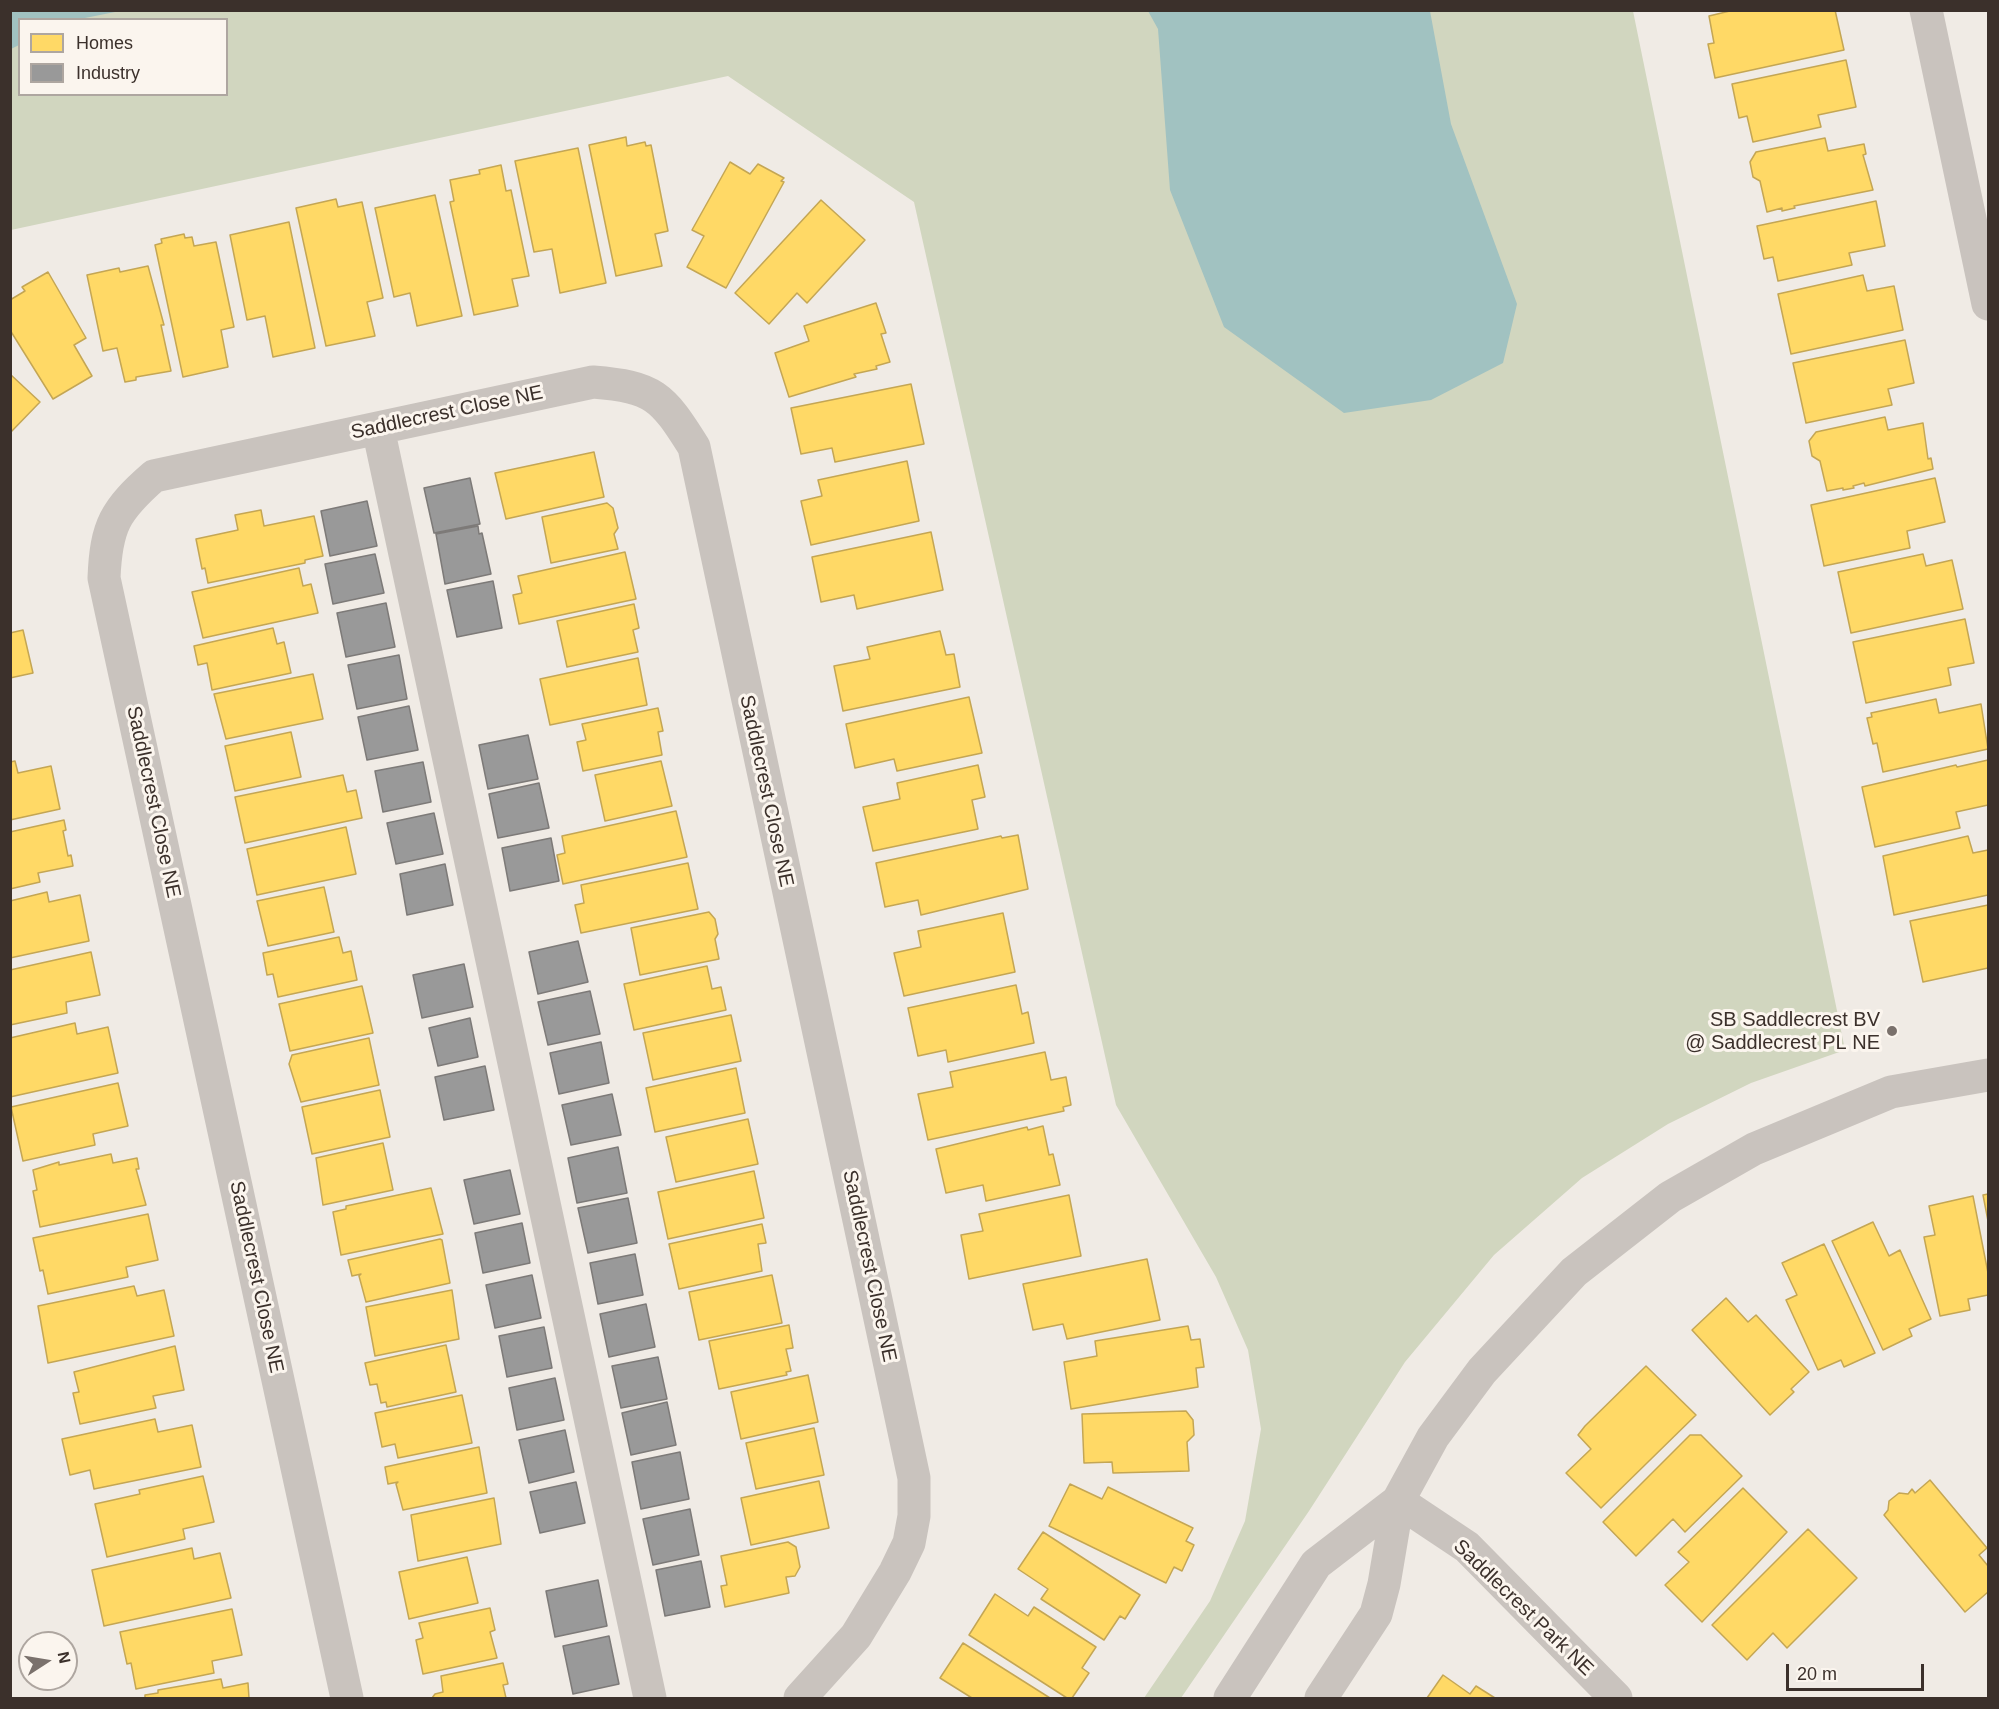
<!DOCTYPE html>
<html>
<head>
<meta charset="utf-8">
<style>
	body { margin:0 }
	#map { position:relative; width:1999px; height:1709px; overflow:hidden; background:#f0ebe5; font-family:Helvetica,sans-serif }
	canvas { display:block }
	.frame { position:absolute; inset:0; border:12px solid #3b302b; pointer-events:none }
	.legend { position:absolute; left:18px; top:18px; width:210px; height:78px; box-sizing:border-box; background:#fbf5ee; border:2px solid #aea6a0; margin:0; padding:8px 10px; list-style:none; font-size:18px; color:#3b302b }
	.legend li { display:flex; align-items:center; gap:12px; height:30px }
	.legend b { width:30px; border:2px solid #aea6a0 }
	.north { position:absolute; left:18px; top:1631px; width:60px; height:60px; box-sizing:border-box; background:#fbf5ee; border:2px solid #aea6a0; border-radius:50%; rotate:78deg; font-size:16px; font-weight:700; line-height:24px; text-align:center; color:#3b302b }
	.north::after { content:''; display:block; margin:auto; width:21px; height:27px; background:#7a716c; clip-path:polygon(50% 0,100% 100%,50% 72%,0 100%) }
	.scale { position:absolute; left:1786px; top:1664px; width:138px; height:27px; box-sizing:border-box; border:3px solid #3b302b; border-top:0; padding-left:8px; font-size:18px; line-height:21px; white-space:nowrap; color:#3b302b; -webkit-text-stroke:4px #fbf5ee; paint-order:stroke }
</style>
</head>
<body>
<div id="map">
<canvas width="1999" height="1709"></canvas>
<div class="frame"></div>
<ul class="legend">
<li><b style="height:16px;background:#ffd966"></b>Homes</li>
<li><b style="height:16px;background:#999"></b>Industry</li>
</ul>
<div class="north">N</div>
<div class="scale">20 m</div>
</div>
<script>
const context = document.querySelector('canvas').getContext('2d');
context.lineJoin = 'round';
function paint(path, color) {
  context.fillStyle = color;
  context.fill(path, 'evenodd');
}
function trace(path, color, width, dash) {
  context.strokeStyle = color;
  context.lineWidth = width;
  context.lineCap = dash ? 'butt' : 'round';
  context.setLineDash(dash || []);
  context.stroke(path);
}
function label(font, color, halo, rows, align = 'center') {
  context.font = font + ' Helvetica,sans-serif';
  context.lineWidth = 6;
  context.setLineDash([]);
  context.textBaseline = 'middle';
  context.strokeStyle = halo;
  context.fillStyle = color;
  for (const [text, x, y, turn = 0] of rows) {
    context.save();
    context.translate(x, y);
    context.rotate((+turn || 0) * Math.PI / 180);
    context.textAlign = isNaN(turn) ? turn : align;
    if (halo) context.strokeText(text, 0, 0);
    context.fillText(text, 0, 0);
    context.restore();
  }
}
const green = new Path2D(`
	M10 11H1633L1845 1050 1751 1083 1668 1124 1582 1178 1494 1255 1405 1362 1309 1511 1181 1698H1144L1210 1601 1245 1521 1261 1429 1248 1350 1216 1277 1116 1105 914 202 728 76 11 230ZM20 20H226V94H20Z`);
const water = new Path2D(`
	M11 10H120V11L80 19 20 20 19 45 11 49Z
	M1148 11H1430L1451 124 1517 304 1503 363 1431 400 1344 413 1224 327 1170 190 1158 29Z`);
const homes = new Path2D(`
	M1734 10H1835L1844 50 1715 78 1708 44 1714 43 1709 16Z
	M1846 60 1856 107 1818 115 1821 127 1753 142 1747 116 1739 118 1732 84Z
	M626 137 627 146 645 142 646 146 651 145 668 231 655 234 662 266 616 276 589 145Z
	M1825 138 1828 151 1864 144 1866 154 1863 155 1873 190 1794 206 1795 208 1782 211V208L1767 212 1760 181 1753 177 1750 162 1756 152Z
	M578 148 606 283 560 293 552 249 534 252 515 161Z
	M730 162 750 174 758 164 784 178 781 181 784 182 726 288 687 267 704 236 692 230Z
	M501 165 506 191 511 190 529 276 512 279 518 306 474 315 450 202 454 201 450 180 480 174 479 170Z
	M435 195 462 316 417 326 410 293 394 297 375 208Z
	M336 199 338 207 362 202 383 298 367 302 375 336 326 346 296 208Z
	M821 200 865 240 807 303 797 293 769 324 735 293Z
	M1876 201 1885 246 1849 253 1852 265 1778 281 1773 257 1764 259 1757 226Z
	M289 222 315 348 273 357 265 316 247 320 230 235Z
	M184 234 185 238 192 237 194 246 216 242 234 327 221 330 228 367 183 377 155 245 162 243 161 239Z
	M148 266 164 325H161L171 371 136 377V380L125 382 117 348 103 351 87 275 119 268 120 272Z
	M48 272 86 338 74 345 92 376 53 399 10 330V300L25 291 22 287Z
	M1863 275 1867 291 1894 286 1903 330 1791 354 1778 294Z
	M876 303 886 333 881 334 890 362 876 366 877 369 854 374 856 377 789 397 775 353 809 341 804 326Z
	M1905 340 1914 383 1888 389 1892 405 1806 423 1793 363Z
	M10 374 40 402 10 433Z
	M911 384 924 444 835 462 832 448 801 454 791 408Z
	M1885 417 1888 430 1923 423 1928 459 1931 458 1933 469 1865 486 1864 483 1853 486 1854 488 1843 490V488L1827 491 1820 461 1812 456 1809 441 1816 432Z
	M594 452 604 497 506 519 495 473Z
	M907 461 919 521 811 545 801 501 822 496 818 480Z
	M1935 478 1945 522 1907 531 1910 548 1824 566 1811 505Z
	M607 503 613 508 618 528 614 534 618 549 551 563 542 517Z
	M261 510 264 526 314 516 323 556 305 560V563L208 583 205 568 202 569 196 539 238 530 235 515Z
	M931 532 943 590 857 609 854 595 821 602 812 557Z
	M625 552 636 599 519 624 513 595 522 593 518 576Z
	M1923 554 1926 566 1952 560 1963 609 1851 633 1838 572Z
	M299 568 303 586 311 584 318 613 203 638 192 592Z
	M634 604 639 628 633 630 638 652 567 667 557 621Z
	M1965 619 1974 663 1948 668 1951 685 1866 703 1853 642Z
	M273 628 277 644 284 642 291 673 212 690 207 663 198 665 194 646Z
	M23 630 33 673 10 678V633Z
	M940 631 946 655 954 654 960 687 843 711 834 666 870 659 867 647Z
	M638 658 647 705 550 725 540 679Z
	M313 674 323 719 226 739 214 694Z
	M969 697 982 753 897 771 894 759 855 768 846 724Z
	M1936 699 1939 713 1981 704 1988 749 1883 772 1877 743 1873 744 1867 718 1872 717 1871 713Z
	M658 708 663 731 658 732 662 755 583 771 577 742 586 740 582 724Z
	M291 732 301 777 235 791 225 746Z
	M1988 760V805L1956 812 1960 828 1875 847 1862 787 1956 765 1957 767Z
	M15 761 18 773 51 766 60 809 10 820V762Z
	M661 761 672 806 605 821 595 775Z
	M978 765 985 797 972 800 978 829 873 851 863 807 900 799 897 783Z
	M343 775 347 792 356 790 362 818 245 843 235 797Z
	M676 811 687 857 563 884 557 855 565 853 562 836Z
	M64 820 66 830 63 831 68 856 71 855 73 866 38 873 40 882 10 889V832Z
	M346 827 356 874 257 895 247 849Z
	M1018 835 1028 889 921 915 918 900 885 907 876 863 1001 836 1002 838Z
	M1968 836 1973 853 1988 850V895L1894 915 1883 856Z
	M688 863 698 909 581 933 575 905 584 903 581 885Z
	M324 887 334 932 268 946 257 901Z
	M47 892 49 902 80 895 89 941 10 958V901Z
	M1988 905V968L1923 982 1910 921Z
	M709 912 715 919 718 934 715 939 719 959 640 975 631 928Z
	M1003 913 1015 972 904 996 894 953 921 947 918 931Z
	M339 937 343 953 351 951 357 980 278 997 273 974 267 975 263 953Z
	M91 952 100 995 66 1002 67 1013 10 1025V970Z
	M707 966 712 989 721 987 726 1010 634 1030 624 984Z
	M1016 985 1022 1014 1028 1012 1034 1043 948 1062 946 1050 918 1056 908 1008Z
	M362 986 373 1033 290 1051 279 1004Z
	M731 1015 741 1061 653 1080 643 1033Z
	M75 1023 77 1034 108 1027 118 1073 10 1097V1038Z
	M369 1038 379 1085 301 1102 289 1064 292 1055Z
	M1045 1052 1051 1080 1066 1077 1071 1105 1063 1107 1064 1111 928 1140 918 1094 953 1087 950 1072Z
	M736 1068 745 1113 655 1132 646 1088Z
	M118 1083 128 1126 93 1134 95 1145 23 1161 11 1107Z
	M380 1090 390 1137 312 1154 302 1107Z
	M748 1119 758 1164 676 1182 666 1137Z
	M1043 1126 1049 1155 1053 1154 1060 1185 986 1201 983 1185 946 1193 936 1149 1027 1127 1028 1130Z
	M383 1143 393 1190 323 1205 316 1158Z
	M111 1154 113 1163 137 1158 139 1169H136L146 1205 40 1227 33 1191 37 1190 33 1170 59 1162V1165Z
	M754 1171 764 1218 668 1239 658 1192Z
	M431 1188 443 1234 341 1255 333 1212 346 1209V1206Z
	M1988 1194V1221L1983 1195Z
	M1069 1195 1081 1256 969 1279 961 1235 983 1231 979 1214Z
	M1973 1196 1988 1273V1295L1968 1299 1970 1310 1940 1316 1924 1237 1935 1235 1929 1206Z
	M148 1214 158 1260 126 1267 128 1277 48 1294 43 1270 40 1271 33 1238Z
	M1873 1222 1889 1256 1900 1250 1931 1319 1909 1329 1912 1336 1883 1350 1832 1241Z
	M762 1224 766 1243 758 1244 762 1271 679 1289 669 1244Z
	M440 1239 442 1240 450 1283 366 1302 359 1276 361 1274 352 1276 348 1260Z
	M1824 1244 1875 1353 1844 1367 1841 1360 1818 1370 1786 1300 1797 1295 1782 1263Z
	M1147 1259 1160 1320 1067 1339 1063 1324 1033 1330 1023 1284Z
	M772 1275 782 1323 699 1340 689 1292Z
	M134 1286 137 1296 164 1290 174 1336 48 1363 38 1306Z
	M452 1290 459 1339 375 1356 366 1307Z
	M1726 1298 1748 1322 1756 1315 1809 1372 1791 1389 1794 1392 1770 1415 1692 1330Z
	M789 1325 793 1348 786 1349 791 1371 786 1372 787 1375 719 1389 709 1341Z
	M1188 1326 1191 1340 1200 1339 1204 1367 1196 1368 1198 1387 1071 1409 1064 1362 1097 1356 1095 1341Z
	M446 1345 456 1392 387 1407 386 1402 381 1403 377 1384 370 1385 365 1363Z
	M175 1346 184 1390 153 1396 156 1408 80 1424 73 1393 79 1392 74 1372Z
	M1646 1366 1696 1415 1601 1508 1566 1473 1591 1449 1578 1435 1585 1426Z
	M808 1375 818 1422 741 1439 731 1392Z
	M462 1395 472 1443 398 1458 395 1444 382 1447 375 1413Z
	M1186 1411 1193 1420 1194 1435 1187 1442 1189 1471 1113 1473 1112 1462 1084 1463 1082 1414Z
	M155 1419 158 1432 192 1425 201 1467 94 1489 90 1470 70 1475 62 1439Z
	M814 1428 824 1475 756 1489 746 1443Z
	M1690 1435H1701L1742 1476 1685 1532 1673 1519 1636 1556 1603 1522Z
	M479 1447 487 1493 403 1510 396 1484 398 1482 388 1484 385 1467Z
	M203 1476 214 1522 183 1529 185 1539 107 1557 95 1504 140 1494 139 1490Z
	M1930 1480 1987 1548 1979 1555 1988 1566V1592L1965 1612 1884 1515 1888 1510 1889 1501 1899 1493 1908 1494 1912 1489 1915 1493Z
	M819 1481 829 1528 751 1545 741 1498Z
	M1070 1484 1102 1499 1108 1487 1193 1528 1186 1541 1194 1545 1182 1571 1174 1567 1166 1583 1049 1526Z
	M1743 1488 1787 1532 1702 1622 1665 1585 1689 1562 1678 1552Z
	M494 1498 501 1544 418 1561 411 1515Z
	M1808 1529 1857 1578 1787 1648 1773 1633 1747 1660 1712 1625Z
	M1043 1532 1140 1595 1125 1619 1120 1616 1104 1640 1041 1599 1048 1589 1018 1569Z
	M788 1542 796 1547 800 1567 795 1576 786 1577 789 1593 725 1607 721 1586 727 1585 721 1556Z
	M192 1548 194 1559 220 1553 231 1598 104 1626 92 1570Z
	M467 1557 478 1603 409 1619 399 1572Z
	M995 1594 1028 1616 1034 1607 1096 1647 1082 1668 1089 1673 1072 1698H1067L969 1635Z
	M490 1608 495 1630 490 1632 497 1658 423 1674 416 1640 423 1638 419 1623Z
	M232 1609 242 1655 212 1661 214 1673 136 1689 131 1663 127 1664 120 1632Z
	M963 1643 1050 1698H972L940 1678Z
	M503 1663 508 1684 503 1685 506 1698H432L435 1694 443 1692 441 1676Z
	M1443 1675 1470 1694 1476 1686 1495 1698H1427Z
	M221 1679 223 1688 248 1683 249 1698H145V1695L158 1693V1690Z`);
const industry = new Path2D(`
	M470 478 480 524 434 533 424 488Z
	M367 501 377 546 330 556 321 511Z
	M478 526 479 534 482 533 491 574 445 584 436 534Z
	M375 554 384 593 333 604 325 564Z
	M493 581 502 628 457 637 447 590Z
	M386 603 395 647 346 657 337 613Z
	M399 655 407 699 357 709 348 665Z
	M409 706 418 750 367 760 358 717Z
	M528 735 538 779 488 789 479 745Z
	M423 762 431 802 383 812 375 771Z
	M539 783 549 828 498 838 489 794Z
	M434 813 443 854 396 864 387 823Z
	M551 838 559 881 510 891 502 848Z
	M445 864 453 905 407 915 400 874Z
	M578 941 588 982 538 994 529 952Z
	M464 964 473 1007 422 1018 413 975Z
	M590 991 600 1034 548 1045 538 1002Z
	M470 1018 478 1057 438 1066 429 1028Z
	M601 1042 609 1083 559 1094 550 1053Z
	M485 1066 494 1110 444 1120 435 1077Z
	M612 1094 621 1135 571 1145 562 1105Z
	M618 1147 627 1193 577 1203 568 1158Z
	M510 1170 520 1214 474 1224 464 1180Z
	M628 1198 637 1243 588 1253 578 1208Z
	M522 1223 530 1263 483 1273 475 1233Z
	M635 1254 643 1295 598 1304 590 1263Z
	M532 1275 541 1318 495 1328 486 1285Z
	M646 1304 655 1347 609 1357 600 1314Z
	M544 1327 552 1368 507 1377 499 1336Z
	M658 1357 667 1399 621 1408 612 1366Z
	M555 1378 564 1420 517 1430 509 1388Z
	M667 1402 676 1445 631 1455 622 1413Z
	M565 1430 574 1472 529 1483 519 1440Z
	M680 1452 689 1499 641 1509 632 1462Z
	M576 1482 585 1523 540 1533 530 1492Z
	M690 1509 699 1555 653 1565 643 1519Z
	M701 1561 710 1607 665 1616 656 1570Z
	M598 1580 607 1626 555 1637 546 1591Z
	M609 1636 619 1684 573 1694 563 1646Z`);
const minor = new Path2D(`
	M1926 10 1988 304
	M378 428 650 1698
	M1398 1501 1467 1547 1616 1698
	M347 1698 104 578C106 526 115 510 154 476L593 382C654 387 662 396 694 447L914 1478V1516L909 1543 895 1572 856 1636 800 1698
	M1230 1698 1316 1564 1398 1501
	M1321 1698 1376 1614 1384 1584 1398 1501 1433 1437 1482 1371 1574 1272 1670 1197 1754 1149 1891 1092 1988 1075`);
const markers = [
	[1892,1031,6,"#7a716c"]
];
const streetNames = [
	["Saddlecrest Close NE",447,413,-12],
	["Saddlecrest Close NE",766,791,78],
	["Saddlecrest Close NE",153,802,78],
	["Saddlecrest Close NE",869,1266,78],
	["Saddlecrest Close NE",256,1277,78],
	["Saddlecrest Park NE",1523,1608,44]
];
const poiNames = [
	["SB Saddlecrest BV",1880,1020],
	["@ Saddlecrest PL NE",1880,1043]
];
paint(green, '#d1d6bf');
paint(water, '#a1c2c1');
paint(homes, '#ffd966');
trace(homes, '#c4a654', 1.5);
paint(industry, '#999');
trace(industry, '#7d7a78', 1.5);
trace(minor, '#c9c3be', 33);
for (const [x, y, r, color] of markers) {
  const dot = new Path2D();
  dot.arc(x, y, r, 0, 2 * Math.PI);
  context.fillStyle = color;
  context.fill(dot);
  trace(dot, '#fbf5ee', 2);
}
label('20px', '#3b302b', '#fbf5ee', streetNames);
label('20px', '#3b302b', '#fbf5ee', poiNames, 'right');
</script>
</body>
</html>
